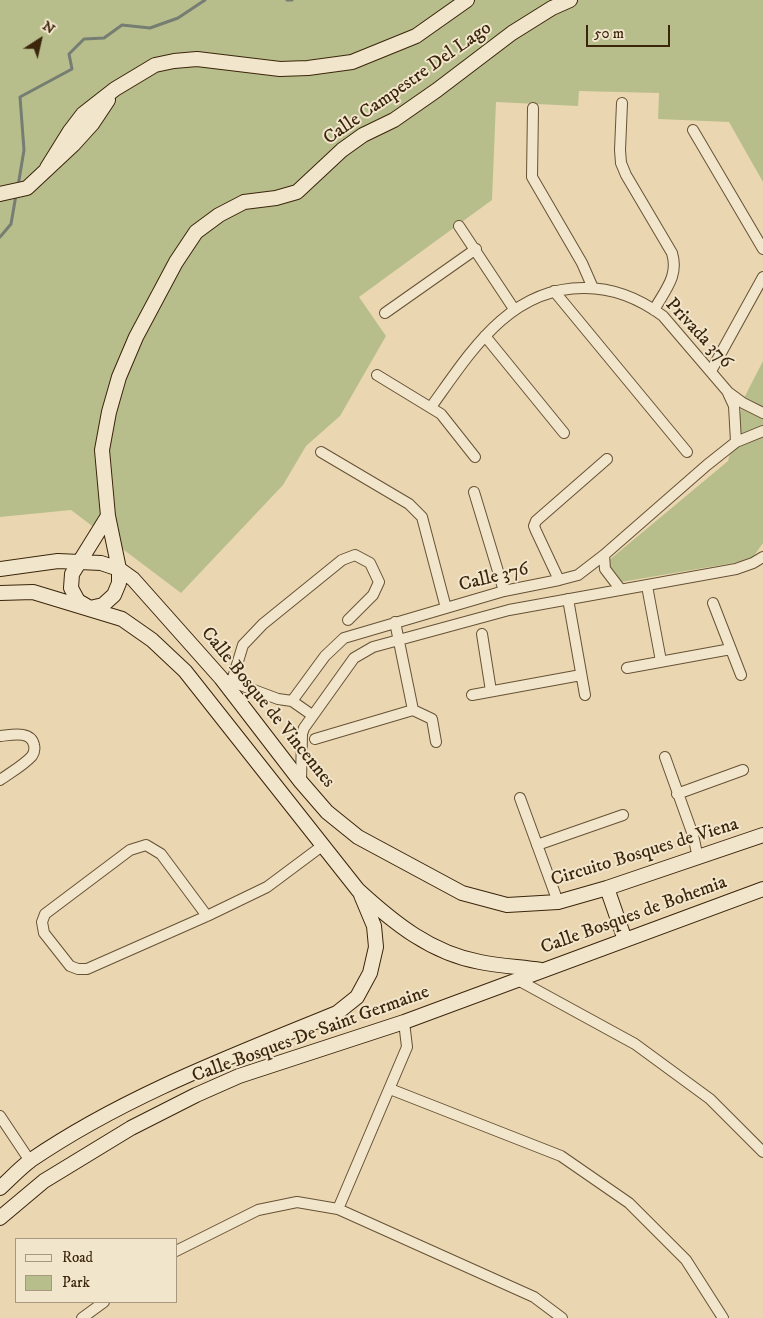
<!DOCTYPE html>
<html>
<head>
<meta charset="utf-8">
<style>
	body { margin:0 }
	#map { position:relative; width:763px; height:1318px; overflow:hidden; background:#ead7b1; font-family:"IM FELL DW Pica",serif }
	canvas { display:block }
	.legend { position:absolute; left:15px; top:1238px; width:162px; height:65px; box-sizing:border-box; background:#f1e5cc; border:1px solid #a8987f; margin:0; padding:6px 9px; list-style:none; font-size:15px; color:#3b250b }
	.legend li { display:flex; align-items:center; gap:10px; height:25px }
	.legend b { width:25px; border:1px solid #a8987f }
	.north { position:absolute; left:15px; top:15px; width:50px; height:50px; -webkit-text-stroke:4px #f1e5cc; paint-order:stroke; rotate:35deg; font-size:14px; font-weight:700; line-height:20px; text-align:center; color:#3b250b }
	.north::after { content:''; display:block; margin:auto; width:18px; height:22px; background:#3b250b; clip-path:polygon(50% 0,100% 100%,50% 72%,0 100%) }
	.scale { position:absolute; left:586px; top:25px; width:84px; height:22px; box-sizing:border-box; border:2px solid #3b250b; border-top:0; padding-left:6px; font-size:15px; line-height:18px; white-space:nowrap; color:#3b250b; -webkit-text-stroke:4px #f1e5cc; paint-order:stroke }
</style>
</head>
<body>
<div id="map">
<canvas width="763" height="1318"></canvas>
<ul class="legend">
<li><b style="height:6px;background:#f1e5cc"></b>Road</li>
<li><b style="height:14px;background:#b7be8b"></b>Park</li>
</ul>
<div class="north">N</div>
<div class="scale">50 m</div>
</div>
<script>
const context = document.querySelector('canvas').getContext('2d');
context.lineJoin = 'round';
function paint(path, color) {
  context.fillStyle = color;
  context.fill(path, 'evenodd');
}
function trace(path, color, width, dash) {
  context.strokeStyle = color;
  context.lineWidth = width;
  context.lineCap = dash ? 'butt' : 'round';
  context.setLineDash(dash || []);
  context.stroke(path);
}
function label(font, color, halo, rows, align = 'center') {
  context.font = font + ' "IM FELL DW Pica",serif';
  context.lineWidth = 4;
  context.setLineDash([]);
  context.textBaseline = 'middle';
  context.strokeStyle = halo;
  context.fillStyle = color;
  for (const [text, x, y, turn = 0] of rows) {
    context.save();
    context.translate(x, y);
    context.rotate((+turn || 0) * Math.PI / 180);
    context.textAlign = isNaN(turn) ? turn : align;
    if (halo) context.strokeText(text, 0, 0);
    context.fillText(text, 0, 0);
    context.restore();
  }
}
const green = new Path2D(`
	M0 0H763V182L729 122 658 119 659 93 579 91 578 106 496 102 492 200 359 297 386 336 340 416 306 446 283 485 181 593 71 510 0 517Z
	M763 361V543L751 560 615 583 608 561 728 461 744 398Z`);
const stream = new Path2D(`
	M287 0H292
	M18 186 24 150 20 97 72 69 69 54 84 39 104 38 122 25 150 28 178 18 205 0
	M0 237 11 224 16 195`);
const street = new Path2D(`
	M622 103 620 150 621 163 626 175 672 253C679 276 665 290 654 310
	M533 108 532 177 582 263 593 288
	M693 130 763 249
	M459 226 514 309
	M554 291 687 452
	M385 313 476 249
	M485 336 564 433
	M711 371 763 277
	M377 375 441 414 475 457
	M728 393 734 406 736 442
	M431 407C470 353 509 287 585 288 613 288 640 299 663 316L728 392 743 403 763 413
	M321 452 409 504 422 517 446 608
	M474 492 504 591
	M604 555 605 569 621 590
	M559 580 536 531 534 526 536 521 607 459
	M647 586 661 661
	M568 599 585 695
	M713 603 741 675
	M395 622 413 710
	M482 634 491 691
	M627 668 731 649
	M227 680 278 699 292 701 312 715
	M232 681 243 645 263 624 342 560 355 555 370 563 379 582 373 595 348 620
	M472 695 581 675
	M292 701 325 656 344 638 504 591 559 580 578 575 604 555 707 465 736 442 763 431
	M0 736C11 735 31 730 34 745 35 749 34 753 32 756 24 765 10 773 0 780
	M315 739 413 710 432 719 436 742
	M665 757 693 835 698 858
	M301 782 302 734 304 728 354 658 373 647 509 610 736 569 753 563 763 557
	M677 794 743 770
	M520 798 558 902
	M537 845 623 815
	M207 916 161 854 146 845 130 850 45 914 42 922 44 933 70 966 78 969H87L207 916 267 887 322 846
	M518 980 635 1044 710 1099 763 1152
	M390 1089 561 1156 629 1203 686 1260 723 1318
	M0 1116 30 1161
	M338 1209 407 1047 404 1022
	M176 1251 258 1210 297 1202 338 1209 534 1297 562 1318
	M82 1318 104 1302`);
const secondary = new Path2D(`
	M47 168 70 131 83 114 115 89 155 65 174 61 197 59 280 69 308 68 352 62 416 36 467 0
	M0 194 27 188 73 145 92 124 108 100
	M108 516 72 574 71 588 78 601 90 608 103 605 114 595 119 583V569L108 516 102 450 109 412 119 377 136 337 176 262 196 232 219 215 244 202 276 198 297 192 342 150 363 135 394 120 437 90 512 33 552 8 570 0
	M0 569 58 561 101 563 119 569 133 579 221 678 301 782 327 812 358 837 462 893 507 905 558 902 607 888 763 835
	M0 593 33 592 122 619 152 640 185 671 358 890C394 923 431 953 480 962 500 966 521 967 541 970
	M607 888 625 940
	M0 1188C10 1179 20 1168 31 1160 125 1096 232 1056 337 1013L357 997 370 973 376 947 374 926 361 895
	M0 1218 44 1181 131 1128 196 1095 239 1076 404 1022 763 889`);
const streetNames = [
	["Calle Campestre Del Lago",408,84,-35],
	["Privada 376",698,334,47],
	["Calle 376",494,578,-14],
	["Calle Bosque de Vincennes",267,708,51],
	["Circuito Bosques de Viena",645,853,-17],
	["Calle Bosques de Bohemia",634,916,-20],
	["Calle Bosques De Saint Germaine",311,1035,-20]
];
paint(green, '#b7be8b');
trace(stream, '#767d73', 3);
trace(street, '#675234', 12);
trace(secondary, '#3b250b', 16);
trace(street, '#f1e5cc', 10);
trace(secondary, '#f1e5cc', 14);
label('19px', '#3b250b', '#f1e5cc', streetNames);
</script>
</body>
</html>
